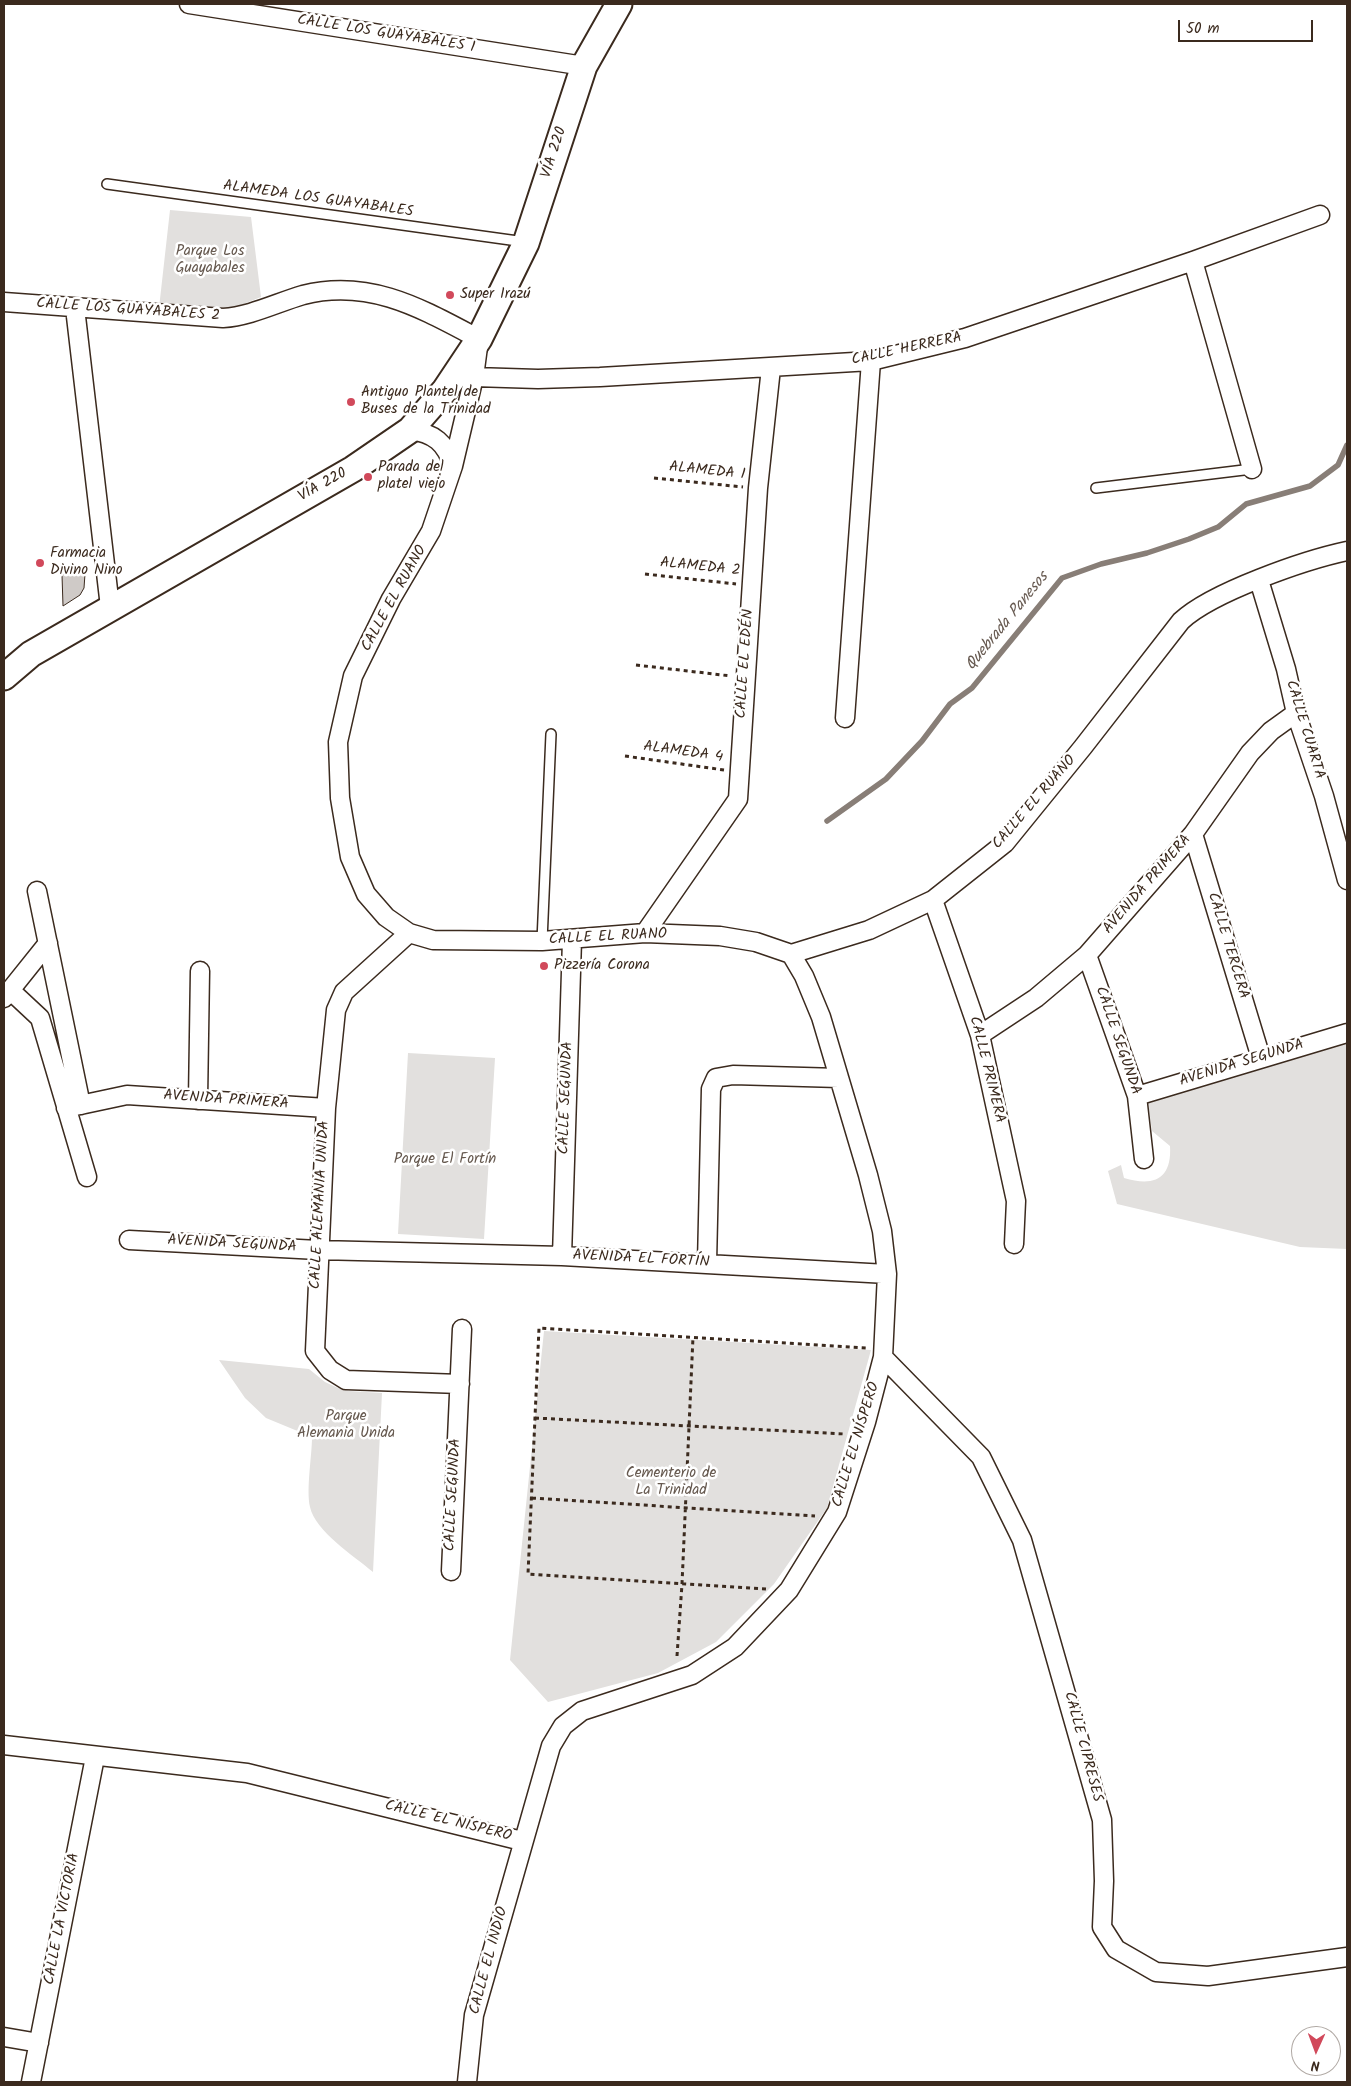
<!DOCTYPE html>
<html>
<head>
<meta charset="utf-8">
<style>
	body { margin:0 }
	#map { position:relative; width:1351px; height:2086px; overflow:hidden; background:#fff; font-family:Kalam,sans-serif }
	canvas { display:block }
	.frame { position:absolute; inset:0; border:5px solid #3b2a1e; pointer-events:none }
	.north { position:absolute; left:1291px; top:2026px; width:50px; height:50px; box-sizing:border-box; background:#fff; border:1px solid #b1aaa5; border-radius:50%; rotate:182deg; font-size:14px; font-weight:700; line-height:20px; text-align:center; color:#3b2a1e }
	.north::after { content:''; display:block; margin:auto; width:18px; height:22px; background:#d1495b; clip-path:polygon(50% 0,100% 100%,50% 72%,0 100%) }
	.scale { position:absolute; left:1178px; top:20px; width:135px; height:22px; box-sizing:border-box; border:2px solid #3b2a1e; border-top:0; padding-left:6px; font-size:15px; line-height:18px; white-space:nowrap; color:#3b2a1e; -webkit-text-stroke:4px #fff; paint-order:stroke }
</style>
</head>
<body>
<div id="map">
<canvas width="1351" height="2086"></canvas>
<div class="frame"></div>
<div class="north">N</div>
<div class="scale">50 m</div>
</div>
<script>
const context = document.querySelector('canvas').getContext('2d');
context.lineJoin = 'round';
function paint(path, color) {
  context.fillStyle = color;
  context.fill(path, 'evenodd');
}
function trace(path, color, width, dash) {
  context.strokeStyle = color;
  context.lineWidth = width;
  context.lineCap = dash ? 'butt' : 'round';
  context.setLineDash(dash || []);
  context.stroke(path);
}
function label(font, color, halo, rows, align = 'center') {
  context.font = font + ' Kalam,sans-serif';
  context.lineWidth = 5;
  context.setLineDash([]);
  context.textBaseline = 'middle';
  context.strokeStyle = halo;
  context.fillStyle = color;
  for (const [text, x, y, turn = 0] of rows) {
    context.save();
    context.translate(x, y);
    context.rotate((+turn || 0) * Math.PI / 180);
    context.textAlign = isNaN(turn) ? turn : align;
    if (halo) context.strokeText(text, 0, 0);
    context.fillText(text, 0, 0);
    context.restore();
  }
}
const green = new Path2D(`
	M170 210 251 217 261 297 231 309 193 311 159 308Z
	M1347 1042V1249L1300 1247 1117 1204 1108 1171 1121 1165 1124 1178C1154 1187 1172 1179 1170 1146L1152 1131 1148 1102Z
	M408 1053 495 1058 484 1239 398 1234Z
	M544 1331 871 1350 827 1508 774 1584 716 1642 658 1673 548 1702 510 1660Z
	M219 1360 309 1369 325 1382 338 1388 349 1391 382 1393 373 1572C354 1556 315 1531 310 1507 306 1489 312 1456 312 1437L266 1418 245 1398Z`);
const stream = new Path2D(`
	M827 821 886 779 922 741 950 704 972 688 1062 578 1101 564 1147 553 1189 539 1218 527 1246 504 1310 486 1338 465 1347 445`);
const building = new Path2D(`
	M85 574 84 588 80 595 63 606 62 575Z`);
const path = new Path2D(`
	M654 478 743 487
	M645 574 736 584
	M636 665 731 676
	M625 756 724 770
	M535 1418 845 1434
	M532 1498 815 1516
	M766 1589 528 1574 539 1328 867 1348
	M677 1656 682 1584 693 1337`);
const service = new Path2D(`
	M107 184 525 242
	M1096 488 1252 469
	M542 941 551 734`);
const minor = new Path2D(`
	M189 4 584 66
	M1193 261 1252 469
	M4 302 223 318C251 316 276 303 303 295 370 278 422 309 479 339L474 377 453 466 431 531 391 599 353 676 338 742 340 798 350 857 366 894 386 917 409 933 433 940 542 941 645 933 720 936 756 942 791 954 869 930 933 900 1005 843 1083 747 1181 621C1212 592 1305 560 1347 551
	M75 308 110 607
	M474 377 538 379 600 377 871 361 965 338 1193 261 1320 215
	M410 430C434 433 446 443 453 466
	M1259 580 1286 669 1296 713 1324 796 1347 880
	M845 718 871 361
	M1193 834 1261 1058
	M37 891 81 1105
	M933 900 980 1035 1016 1201 1014 1244
	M409 933 344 992 336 1010 326 1108 315 1351 330 1370 346 1380 460 1384
	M645 933 738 799 758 488 771 368
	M1087 955 1137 1096 1144 1159
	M10 990 40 1018 87 1177
	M4 998 48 943
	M980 1035 1036 998 1087 955 1193 834 1250 753 1271 731 1296 713
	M1137 1096 1347 1033
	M198 1100 200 971
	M66 1108 127 1095 326 1108
	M129 1240 318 1250 562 1256 887 1274
	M562 1256 572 940
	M707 1263 711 1089 716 1078 733 1075 839 1078
	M883 1357 981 1457 1022 1540 1102 1820 1104 1881 1102 1927 1116 1949 1156 1972 1208 1976 1347 1957
	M451 1571 462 1329
	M4 1745 247 1773 522 1841
	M4 2037 39 2043
	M31 2082 95 1757
	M467 2082 474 2015 551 1746 563 1726 582 1711 692 1675 735 1647 789 1590 837 1512 866 1422 883 1357 887 1274 882 1231 868 1175 821 1017 804 976 791 954`);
const secondary = new Path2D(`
	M4 677 31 654 353 469 410 430 445 390 479 339 526 243 584 66 619 4`);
const markers = [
	[450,295,5,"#d1495b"],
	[351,402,5,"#d1495b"],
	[368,477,5,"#d1495b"],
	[40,563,5,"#d1495b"],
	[544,966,5,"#d1495b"]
];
const streetNames = [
	["CALLE LOS GUAYABALES 1",386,35,9],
	["VÍA 220",555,153,-72],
	["ALAMEDA LOS GUAYABALES",318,200,8],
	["CALLE LOS GUAYABALES 2",128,311,4],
	["CALLE HERRERA",907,350,-12],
	["ALAMEDA 1",707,472,6],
	["VÍA 220",323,486,-29],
	["ALAMEDA 2",700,568,6],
	["CALLE EL RUANO",395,599,-61],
	["CALLE EL EDÉN",746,664,-86],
	["CALLE CUARTA",1304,730,73],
	["ALAMEDA 4",683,753,8],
	["CALLE EL RUANO",1035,803,-49],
	["AVENIDA PRIMERA",1148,885,-49],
	["CALLE EL RUANO",608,938,-3],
	["CALLE TERCERA",1227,946,73],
	["CALLE SEGUNDA",1117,1041,71],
	["AVENIDA SEGUNDA",1242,1064,-17],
	["CALLE PRIMERA",986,1070,76],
	["CALLE SEGUNDA",567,1098,-88],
	["AVENIDA PRIMERA",226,1101,4],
	["CALLE ALEMANIA UNIDA",321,1205,-87],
	["AVENIDA SEGUNDA",232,1245,3],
	["AVENIDA EL FORTÍN",641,1260,3],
	["CALLE EL NÍSPERO",857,1445,-73],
	["CALLE SEGUNDA",454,1495,-87],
	["CALLE CIPRESES",1082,1747,75],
	["CALLE EL NÍSPERO",448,1822,14],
	["CALLE LA VICTORIA",63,1919,-79],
	["CALLE EL INDIO",490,1961,-75]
];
const parkNames = [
	["Parque Los",210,252],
	["Guayabales",210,269],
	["Parque El Fortín",445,1160],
	["Parque",346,1417],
	["Alemania Unida",346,1434],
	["Cementerio de",671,1474],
	["La Trinidad",671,1491]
];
const poiNames = [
	["Super Irazú",460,295],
	["Antiguo Plantel de",361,393],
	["Buses de la Trinidad",361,410],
	["Parada del",378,468],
	["platel viejo",378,485],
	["Farmacia",50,554],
	["Divino Nino",50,571],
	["Pizzería Corona",554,966]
];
const waterNames = [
	["Quebrada Panesos",1008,622,-51]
];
paint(green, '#e2e0de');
trace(stream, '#887e77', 5.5);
paint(building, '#cfcac7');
trace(building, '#3b2a1e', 1);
trace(service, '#3b2a1e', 12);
trace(minor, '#3b2a1e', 21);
trace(secondary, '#3b2a1e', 29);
trace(path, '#3b2a1e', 3, [4, 4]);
trace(service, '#fff', 9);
trace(minor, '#fff', 18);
trace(secondary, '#fff', 25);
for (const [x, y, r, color] of markers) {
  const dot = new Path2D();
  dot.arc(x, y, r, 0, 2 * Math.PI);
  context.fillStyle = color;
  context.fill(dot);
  trace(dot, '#fff', 2);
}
label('15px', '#3b2a1e', '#fff', streetNames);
label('15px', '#65584e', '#fff', parkNames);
label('15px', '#3b2a1e', '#fff', poiNames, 'left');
label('italic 16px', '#685b52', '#fff', waterNames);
</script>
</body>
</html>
